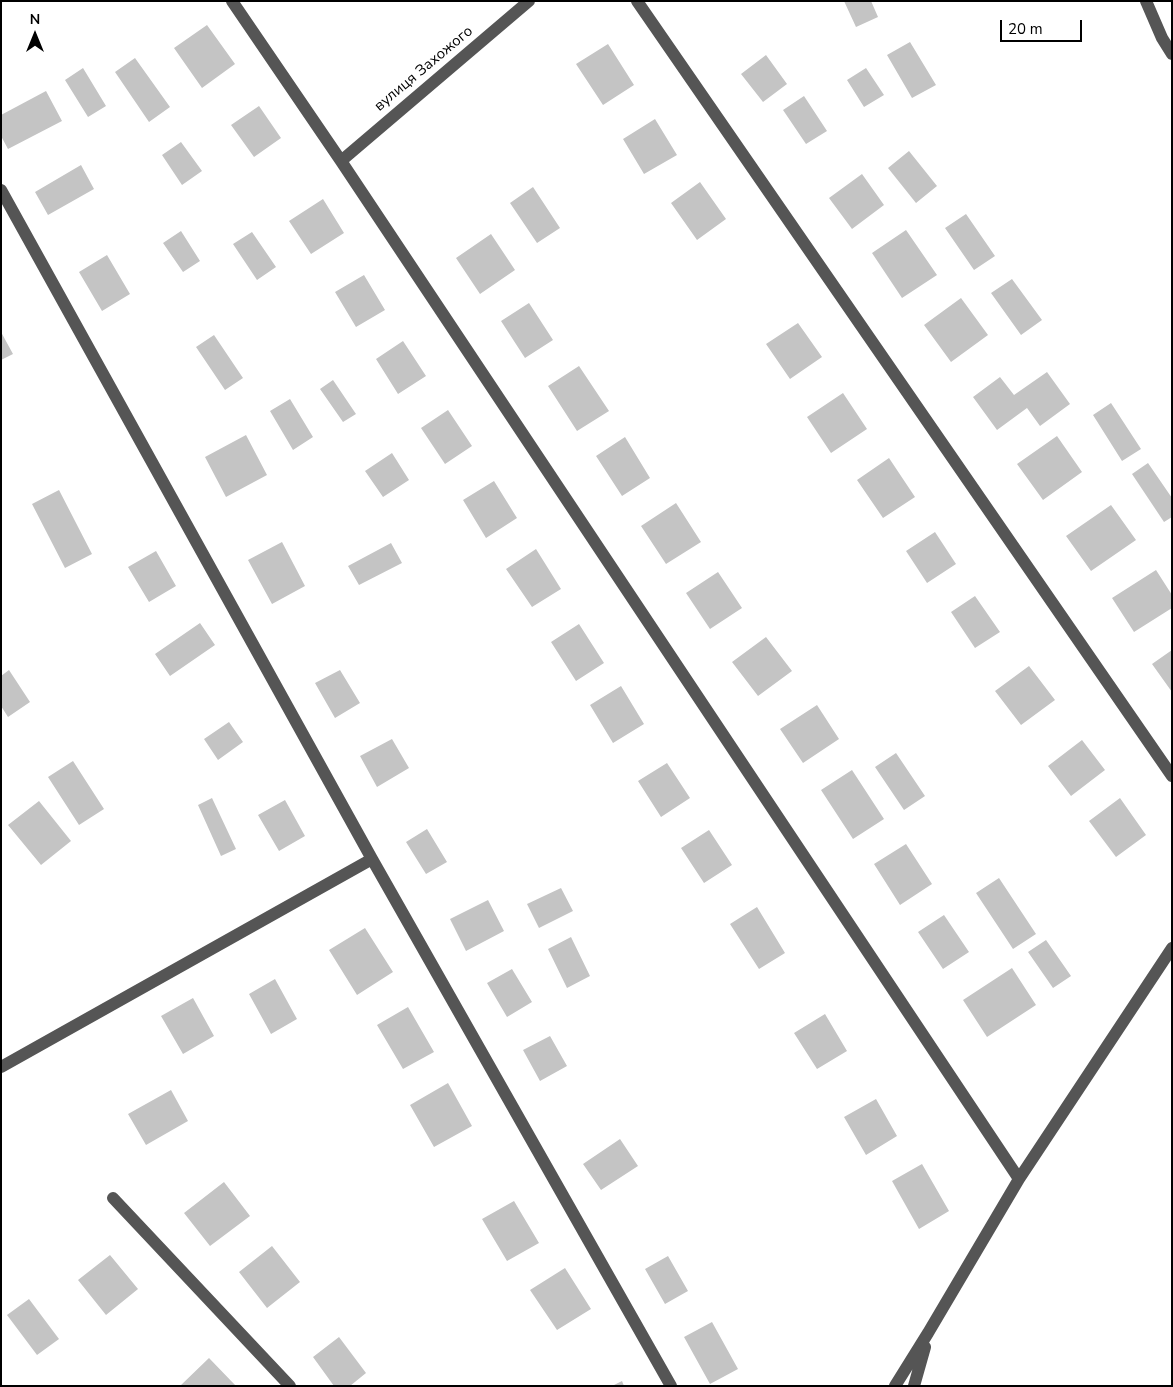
<!DOCTYPE html>
<html>
<head>
<meta charset="utf-8">
<style>
	body { margin:0 }
	#map { position:relative; width:1173px; height:1387px; overflow:hidden; background:#fff; font-family:"Nunito Sans",sans-serif }
	canvas { display:block }
	.frame { position:absolute; inset:0; border:2px solid #000; pointer-events:none }
	.north { position:absolute; left:10px; top:10px; width:50px; height:50px; -webkit-text-stroke:4px #fff; paint-order:stroke; rotate:0deg; font-size:14px; font-weight:700; line-height:20px; text-align:center; color:#000 }
	.north::after { content:''; display:block; margin:auto; width:18px; height:22px; background:#000; clip-path:polygon(50% 0,100% 100%,50% 72%,0 100%) }
	.scale { position:absolute; left:1000px; top:20px; width:82px; height:22px; box-sizing:border-box; border:2px solid #000; border-top:0; padding-left:6px; font-size:15px; line-height:18px; white-space:nowrap; color:#000; -webkit-text-stroke:4px #fff; paint-order:stroke }
</style>
</head>
<body>
<div id="map">
<canvas width="1173" height="1387"></canvas>
<div class="frame"></div>
<div class="north">N</div>
<div class="scale">20 m</div>
</div>
<script>
const context = document.querySelector('canvas').getContext('2d');
context.lineJoin = 'round';
function paint(path, color) {
  context.fillStyle = color;
  context.fill(path, 'evenodd');
}
function trace(path, color, width, dash) {
  context.strokeStyle = color;
  context.lineWidth = width;
  context.lineCap = dash ? 'butt' : 'round';
  context.setLineDash(dash || []);
  context.stroke(path);
}
function label(font, color, halo, rows, align = 'center') {
  context.font = font + ' "Nunito Sans",sans-serif';
  context.lineWidth = 4.5;
  context.setLineDash([]);
  context.textBaseline = 'middle';
  context.strokeStyle = halo;
  context.fillStyle = color;
  for (const [text, x, y, turn = 0] of rows) {
    context.save();
    context.translate(x, y);
    context.rotate((+turn || 0) * Math.PI / 180);
    context.textAlign = isNaN(turn) ? turn : align;
    if (halo) context.strokeText(text, 0, 0);
    context.fillText(text, 0, 0);
    context.restore();
  }
}
const building = new Path2D(`
	M844 1H871L878 17 856 27Z
	M207 25 235 64 202 88 174 48Z
	M910 42 936 85 912 98 887 55Z
	M608 44 634 85 603 105 576 64Z
	M766 55 787 84 763 102 741 74Z
	M135 58 170 107 149 122 115 72Z
	M83 68 106 106 88 117 65 80Z
	M866 68 884 95 864 107 847 80Z
	M46 91 62 121 8 149 1 136V115Z
	M804 96 827 131 806 144 783 110Z
	M259 106 281 138 254 157 231 125Z
	M655 119 677 155 644 174 623 139Z
	M181 142 202 171 182 185 162 155Z
	M909 151 937 186 916 203 888 168Z
	M81 165 94 189 48 215 35 192Z
	M862 174 884 205 852 229 829 198Z
	M700 182 726 219 697 240 671 203Z
	M533 187 560 228 537 243 510 203Z
	M323 199 344 233 311 254 289 221Z
	M966 214 995 256 974 270 945 228Z
	M906 230 937 275 902 298 872 253Z
	M181 231 200 261 183 272 163 243Z
	M252 232 276 267 257 280 233 244Z
	M491 234 515 270 480 294 456 258Z
	M107 255 130 294 102 311 79 272Z
	M364 275 385 310 356 327 335 292Z
	M1012 279 1042 320 1021 335 991 293Z
	M961 298 988 335 951 362 924 325Z
	M529 303 553 340 525 358 501 321Z
	M798 323 822 357 790 379 766 344Z
	M1 332 13 354 1 360Z
	M214 335 243 378 225 390 196 347Z
	M403 341 426 376 398 394 376 359Z
	M579 366 609 411 577 431 548 386Z
	M1047 372 1070 404 1040 426 1027 408 997 430 973 397 1000 377 1014 395Z
	M333 380 356 414 343 422 320 389Z
	M843 393 867 429 831 453 807 417Z
	M290 399 313 437 293 450 270 411Z
	M1111 403 1141 449 1122 461 1093 415Z
	M448 410 472 446 445 464 421 428Z
	M246 435 267 475 226 497 205 457Z
	M1057 436 1082 472 1043 500 1017 464Z
	M625 437 650 478 622 496 596 456Z
	M392 453 409 480 383 497 365 471Z
	M889 458 915 497 883 518 857 480Z
	M1148 463 1172 498V517L1164 522 1132 474Z
	M494 481 517 518 486 538 463 500Z
	M59 490 92 554 65 568 32 504Z
	M676 503 701 542 666 564 641 526Z
	M1111 505 1136 540 1091 571 1066 536Z
	M935 532 956 564 927 583 906 551Z
	M282 542 305 586 272 604 248 560Z
	M391 543 402 563 359 585 348 566Z
	M536 549 561 589 532 607 506 569Z
	M156 551 176 586 149 602 128 567Z
	M1156 570 1172 595V608L1134 632 1112 598Z
	M718 572 742 608 710 629 686 593Z
	M975 596 1000 632 975 648 951 612Z
	M200 623 215 645 170 676 155 654Z
	M579 624 604 663 576 681 551 642Z
	M766 637 792 671 758 696 732 662Z
	M1172 650V692L1152 664Z
	M1029 666 1055 700 1021 725 995 691Z
	M9 670 30 702 8 717 1 706V676Z
	M340 670 360 703 335 718 315 683Z
	M621 686 644 724 613 743 590 705Z
	M817 705 839 739 803 763 780 729Z
	M229 722 243 742 218 760 204 739Z
	M392 739 409 768 377 787 360 756Z
	M1082 740 1105 770 1071 796 1048 766Z
	M896 753 925 796 904 810 875 767Z
	M73 761 104 809 79 825 48 777Z
	M667 763 690 798 661 817 638 781Z
	M852 770 884 819 853 839 821 790Z
	M212 798 236 849 221 856 198 805Z
	M1120 798 1146 835 1116 857 1089 821Z
	M285 800 305 836 279 851 258 815Z
	M39 801 71 841 41 865 8 825Z
	M427 829 447 862 426 874 406 842Z
	M709 830 732 865 704 883 681 848Z
	M906 844 932 884 900 905 874 864Z
	M999 878 1036 934 1013 949 976 893Z
	M561 888 573 911 539 928 527 904Z
	M488 900 504 931 466 951 450 919Z
	M757 907 785 953 759 969 730 924Z
	M944 915 969 952 943 969 918 932Z
	M365 928 393 972 357 995 329 950Z
	M571 937 590 976 567 988 548 949Z
	M1046 940 1071 976 1053 988 1028 952Z
	M1012 968 1036 1005 987 1037 963 1000Z
	M512 969 532 1002 507 1017 487 983Z
	M275 979 297 1019 271 1034 249 994Z
	M193 998 214 1036 183 1054 161 1016Z
	M408 1007 434 1052 403 1069 377 1025Z
	M825 1014 847 1051 817 1069 794 1033Z
	M550 1036 567 1066 540 1081 523 1050Z
	M448 1083 472 1126 434 1147 410 1105Z
	M171 1090 188 1121 146 1145 128 1114Z
	M876 1099 897 1136 866 1155 844 1117Z
	M620 1139 638 1166 601 1190 583 1164Z
	M922 1164 949 1211 919 1229 892 1181Z
	M224 1182 250 1216 210 1246 184 1213Z
	M514 1201 539 1243 507 1261 482 1219Z
	M272 1246 300 1282 267 1308 239 1272Z
	M110 1255 138 1289 106 1315 78 1280Z
	M668 1256 688 1291 665 1304 645 1269Z
	M565 1268 591 1309 557 1330 530 1290Z
	M29 1299 59 1339 37 1355 7 1315Z
	M712 1322 738 1369 710 1384 684 1337Z
	M339 1337 366 1373 350 1386H334L313 1357Z
	M209 1358 236 1386H180Z
	M622 1381 624 1386H612Z`);
const minor = new Path2D(`
	M232 1 341 161 1019 1179
	M637 1 1172 776
	M1146 1 1162 38 1172 54
	M341 161 529 1
	M1 190 372 859 671 1386
	M1 1067 372 859
	M113 1198 290 1386
	M895 1386 928 1333 1019 1179 1172 948
	M914 1386 925 1347`);
const streetNames = [
	["вулиця Захожого",424,69,-40]
];
paint(building, '#c4c4c4');
trace(minor, '#555', 12);
label('15px', '#000', '#fff', streetNames);
</script>
</body>
</html>
